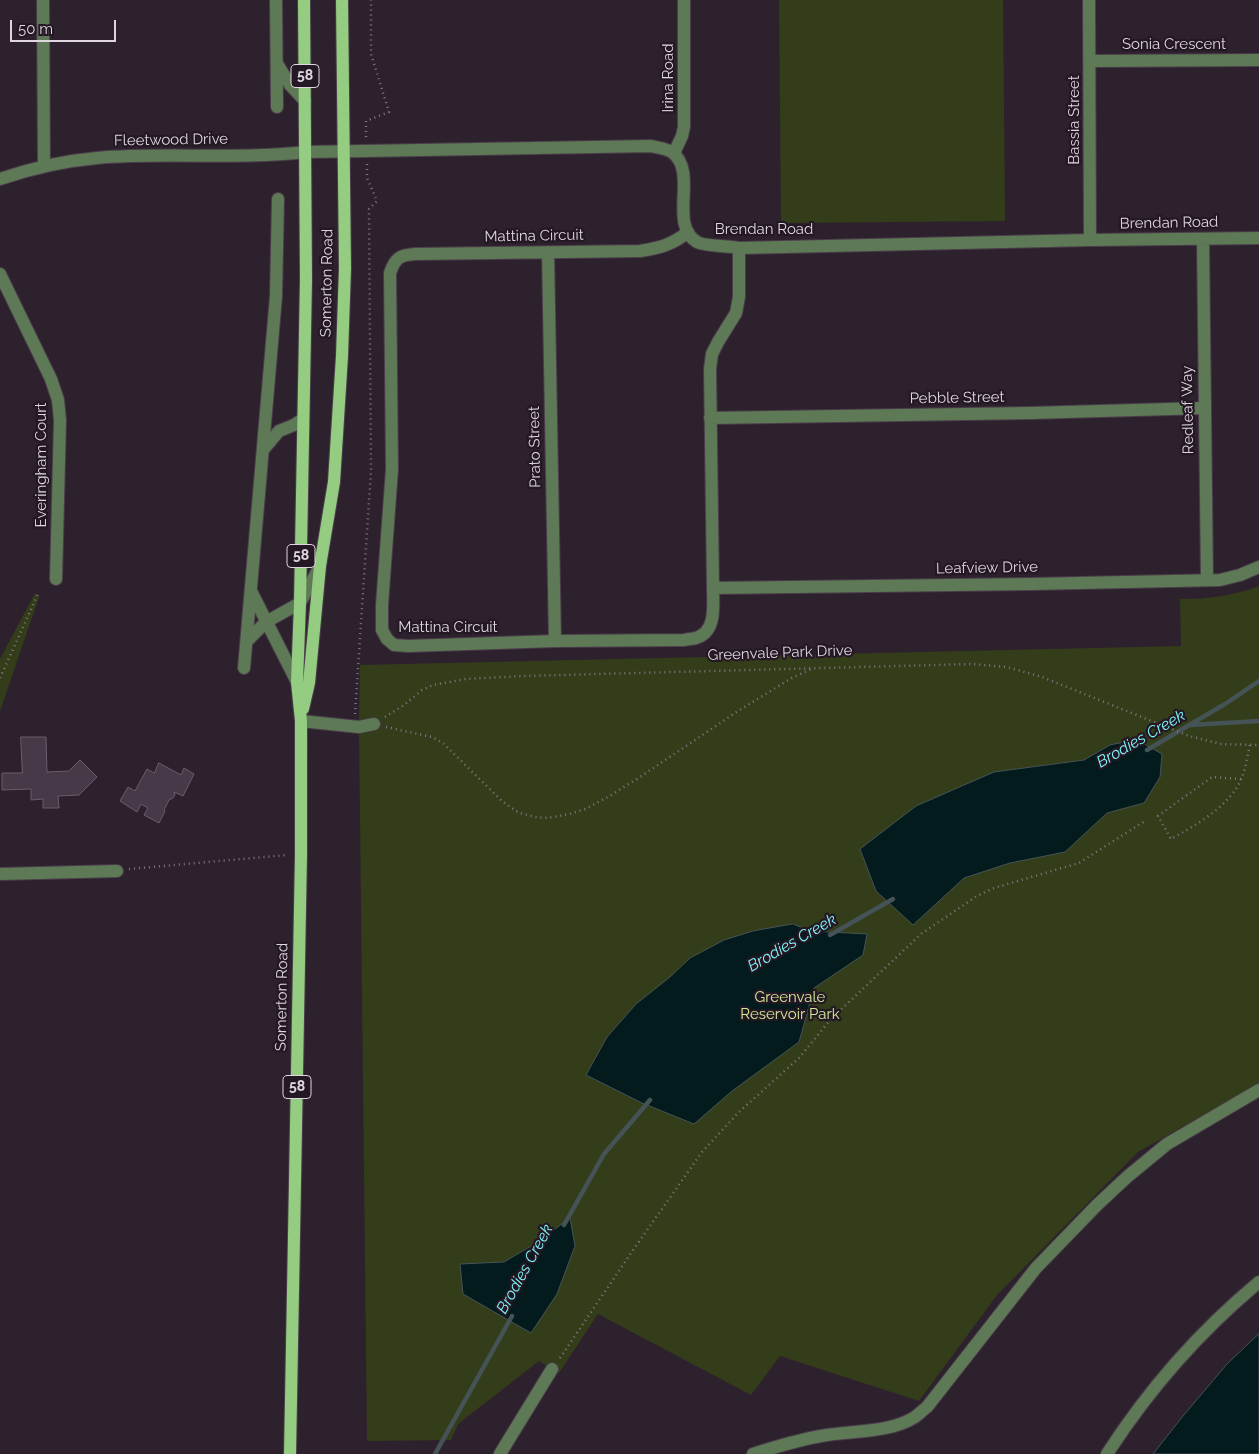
<!DOCTYPE html>
<html>
<head>
<meta charset="utf-8">
<style>
	body { margin:0 }
	#map { position:relative; width:1259px; height:1454px; overflow:hidden; background:#2e212e; font-family:Raleway,sans-serif }
	canvas { display:block }
	.scale { position:absolute; left:10px; top:20px; width:106px; height:22px; box-sizing:border-box; border:2px solid #dfd6df; border-top:0; padding-left:6px; font-size:15px; line-height:18px; white-space:nowrap; color:#dfd6df; -webkit-text-stroke:4px #241824; paint-order:stroke }
</style>
</head>
<body>
<div id="map">
<canvas width="1259" height="1454"></canvas>
<div class="scale">50 m</div>
</div>
<script>
const context = document.querySelector('canvas').getContext('2d');
context.lineJoin = 'round';
function paint(path, color) {
  context.fillStyle = color;
  context.fill(path, 'evenodd');
}
function trace(path, color, width, dash) {
  context.strokeStyle = color;
  context.lineWidth = width;
  context.lineCap = dash ? 'butt' : 'round';
  context.setLineDash(dash || []);
  context.stroke(path);
}
function label(font, color, halo, rows, align = 'center') {
  context.font = font + ' Raleway,sans-serif';
  context.lineWidth = 4.5;
  context.setLineDash([]);
  context.textBaseline = 'middle';
  context.strokeStyle = halo;
  context.fillStyle = color;
  for (const [text, x, y, turn = 0] of rows) {
    context.save();
    context.translate(x, y);
    context.rotate((+turn || 0) * Math.PI / 180);
    context.textAlign = isNaN(turn) ? turn : align;
    if (halo) context.strokeText(text, 0, 0);
    context.fillText(text, 0, 0);
    context.restore();
  }
}
const green = new Path2D(`
	M779 0H1003L1005 221 781 223Z
	M1259 586V1083L1138 1152 997 1295 919 1401 780 1356 751 1395 598 1314 559 1373 539 1361 458 1424 451 1440 367 1441 359 727 360 665 1181 646 1180 599C1208 599 1233 596 1259 586Z
	M35 593 39 597 0 711V659Z`);
const water = new Path2D(`
	M1137 740 1162 754 1160 777 1144 803 1107 813 1065 852 1010 863 964 878 913 925 876 891 860 849 916 806 994 772 1084 760 1110 745Z
	M793 924 810 931 867 934 863 955 814 988 799 1042 732 1091 694 1124 642 1103 586 1075 607 1037 636 1004 670 977 690 958 724 940 753 931Z
	M570 1218 575 1246 557 1294 531 1333 463 1294 460 1264 504 1262 538 1242Z
	M1259 1334V1454H1153L1183 1416 1227 1364Z`);
const stream = new Path2D(`
	M1190 725 1259 721
	M1147 750 1225 704 1259 681
	M830 935 893 899
	M564 1225 604 1154 650 1100
	M435 1454 512 1316`);
const building = new Path2D(`
	M21 737H46L47 772 69 771 80 760 97 777 79 795 58 796 59 808H43V799L31 800V789L2 790V773H22Z
	M159 763 181 775 184 768 194 774 183 796 174 792 175 795 173 798 169 800 164 810 165 811 159 823 144 815 148 808 141 804 137 812 120 801 128 787 135 791 147 769 154 773Z`);
const path = new Path2D(`
	M366 137V121L389 112 371 54V0
	M0 678 38 594
	M355 714 371 471 369 209 377 201 367 178V163
	M385 717 404 705 422 690 433 685 466 679 524 676 972 664 1007 667 1042 677 1189 736 1220 744 1259 745
	M386 727 432 737 443 743 502 801 516 811 523 814 536 817 547 818 570 814 585 809 608 797 640 777 738 711 790 679 811 669
	M1241 779 1212 777 1158 816 1171 839C1195 826 1231 805 1241 779 1246 769 1247 756 1250 745
	M129 869 287 855
	M560 1358 631 1253 702 1152 739 1112 799 1058 831 1019 921 934 977 896 994 888 1079 863 1145 821`);
const minor = new Path2D(`
	M43 0 44 166
	M276 0 277 107
	M1089 0 1090 240
	M1090 61 1259 60
	M278 65 290 85 305 101
	M674 153 682 136 684 127V0
	M0 179C32 168 63 161 97 158 166 152 236 160 306 152L651 146C659 148 667 148 673 153 698 173 668 225 697 242 703 246 730 246 739 248L1090 240 1259 238
	M688 232C672 245 659 248 640 251L415 254C400 255 395 258 390 273L392 469 382 605V630L387 639 394 645 408 646 555 641 684 640C688 639 693 639 696 638 717 632 713 605 713 588L710 369 712 354 718 342 736 313 739 297V248
	M1203 239 1207 580
	M548 252 555 641
	M0 274 51 379 58 400 60 420 56 579
	M710 418 1030 413 1205 408
	M263 450 279 431 294 425 303 419
	M713 588 1031 584 1220 580 1240 575 1259 567
	M251 591 297 682
	M247 641 266 622 300 603 320 566
	M244 668 276 296 278 199
	M301 721 359 727 374 724
	M0 874 117 871
	M500 1454 552 1369
	M753 1454C775 1447 798 1440 821 1436 851 1430 888 1434 915 1417 919 1414 923 1410 927 1407L1036 1268 1097 1205 1127 1177 1167 1144 1259 1090
	M1107 1454C1149 1389 1200 1331 1259 1282`);
const major = new Path2D(`
	M303 709 309 683 320 566 334 482 342 356 345 268 342 0
	M290 1454 301 854V721L297 682 300 603 306 279 304 0`);
const shields = [
	[305,76,28],
	[301,556,28],
	[297,1087,28]
];
const shieldNames = [
	["58",305,76],
	["58",301,556],
	["58",297,1087]
];
const streetNames = [
	["Sonia Crescent",1174,44],
	["Irina Road",668,78,-90],
	["Bassia Street",1074,120,-90],
	["Fleetwood Drive",171,140,-1],
	["Brendan Road",1169,223,-1],
	["Brendan Road",764,229],
	["Mattina Circuit",534,236,-1],
	["Somerton Road",327,283,-89],
	["Pebble Street",957,398,-1],
	["Redleaf Way",1188,410,-91],
	["Prato Street",535,447,-91],
	["Everingham Court",41,465,-90],
	["Leafview Drive",987,568,-1],
	["Mattina Circuit",448,627],
	["Greenvale Park Drive",780,653,-2],
	["Somerton Road",282,997,-89]
];
const parkNames = [
	["Greenvale",790,997],
	["Reservoir Park",790,1014]
];
const waterNames = [
	["Brodies Creek",1141,739,-30],
	["Brodies Creek",792,943,-30],
	["Brodies Creek",525,1269,-61]
];
paint(green, '#343d19');
paint(water, '#031b1c');
trace(water, '#455356', 1);
trace(stream, '#455356', 4.5);
paint(building, '#473947');
trace(building, '#6c5d6b', 1);
trace(minor, '#4a3e4a', 14);
trace(major, '#4a3e4a', 14);
trace(path, '#837783', 2.5, [1, 4]);
trace(minor, '#5e7955', 12);
trace(major, '#94cc81', 12);
for (const [x, y, w] of shields) {
  const box = new Path2D();
  box.roundRect(x - w / 2, y - 11.5, w, 23, 4);
  context.fillStyle = '#241824';
  context.fill(box);
  trace(box, '#dfd6df', 1);
}
label('bold 14px', '#dfd6df', null, shieldNames);
label('15px', '#dfd6df', '#241824', streetNames);
label('15px', '#d3ea98', '#241824', parkNames);
label('italic 16px', '#7df5fa', '#241824', waterNames);
</script>
</body>
</html>
